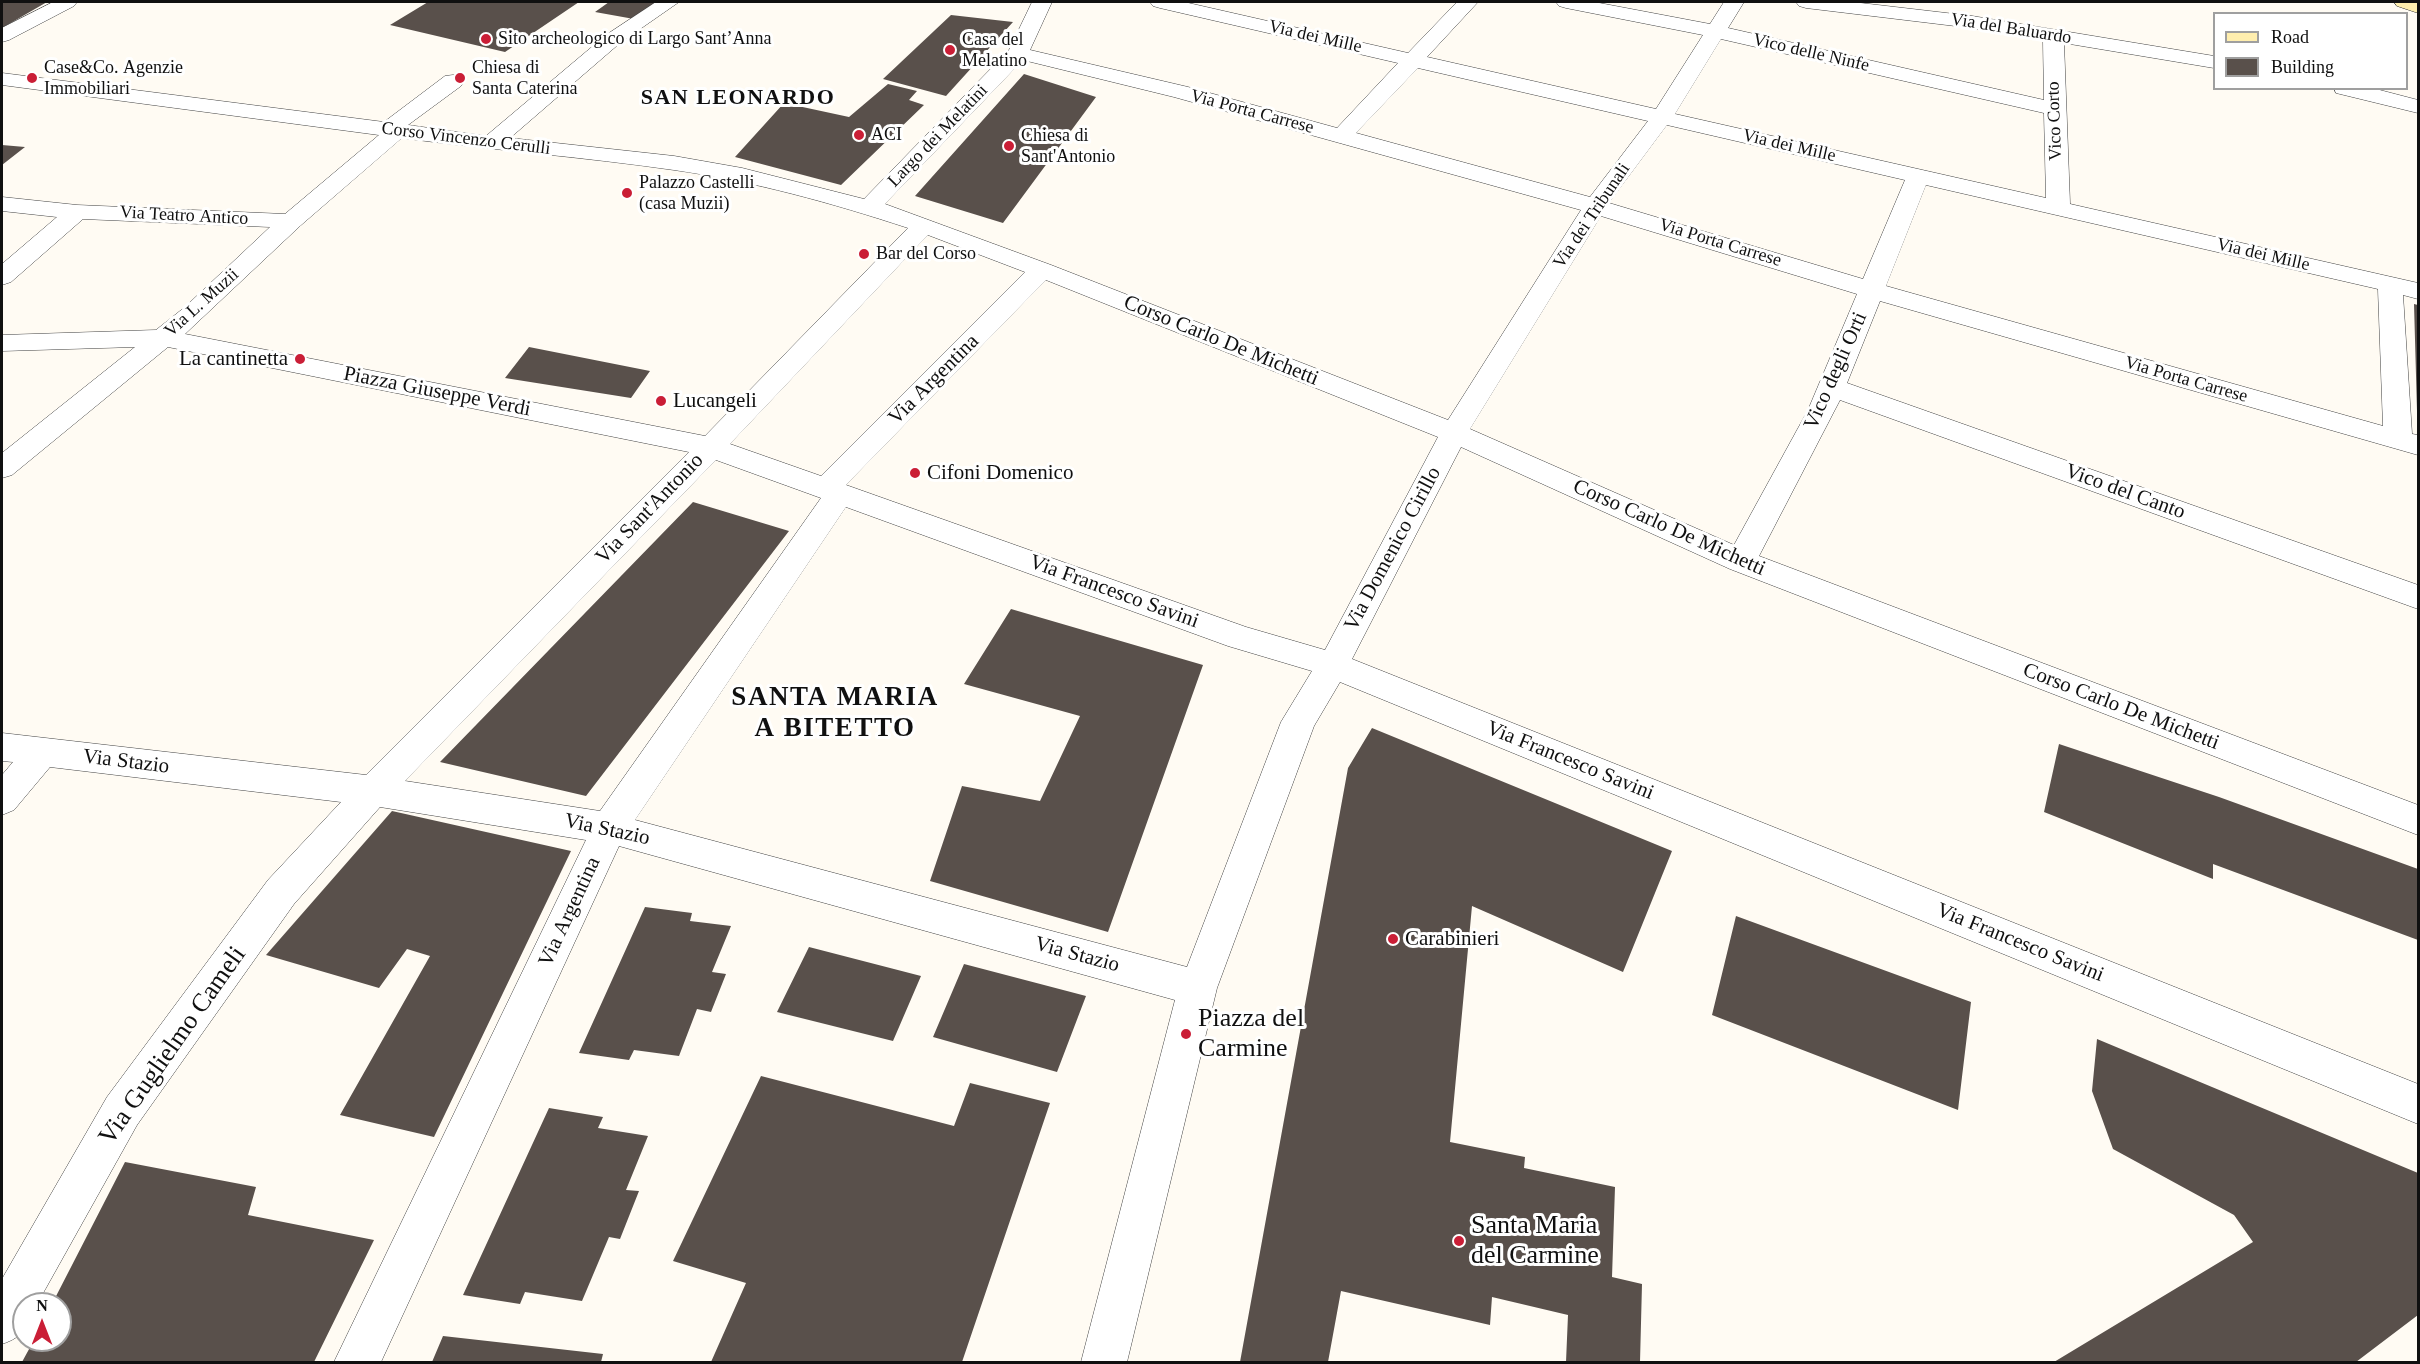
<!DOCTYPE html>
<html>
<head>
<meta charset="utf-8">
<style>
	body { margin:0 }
	#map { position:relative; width:2420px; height:1364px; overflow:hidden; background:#fffbf3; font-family:"Times New Roman",serif }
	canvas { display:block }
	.frame { position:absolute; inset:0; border:3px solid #101010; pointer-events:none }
	.legend { position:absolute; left:2213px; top:12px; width:195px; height:78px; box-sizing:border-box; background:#fff; border:2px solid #9f9f9f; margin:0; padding:8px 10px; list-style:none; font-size:18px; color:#101010 }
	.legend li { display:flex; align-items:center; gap:12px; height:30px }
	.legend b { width:30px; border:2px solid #9f9f9f }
	.north { position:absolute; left:12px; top:1292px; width:60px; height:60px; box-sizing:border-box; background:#fff; border:2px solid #9f9f9f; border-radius:50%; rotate:0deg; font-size:16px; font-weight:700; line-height:24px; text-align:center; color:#101010 }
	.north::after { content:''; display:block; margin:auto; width:21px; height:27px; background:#ca1e36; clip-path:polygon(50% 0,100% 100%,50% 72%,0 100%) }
</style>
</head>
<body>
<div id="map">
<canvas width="2420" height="1364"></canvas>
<div class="frame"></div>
<ul class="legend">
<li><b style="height:8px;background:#ffeeae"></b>Road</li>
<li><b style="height:16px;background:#59504b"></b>Building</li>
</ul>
<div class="north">N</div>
</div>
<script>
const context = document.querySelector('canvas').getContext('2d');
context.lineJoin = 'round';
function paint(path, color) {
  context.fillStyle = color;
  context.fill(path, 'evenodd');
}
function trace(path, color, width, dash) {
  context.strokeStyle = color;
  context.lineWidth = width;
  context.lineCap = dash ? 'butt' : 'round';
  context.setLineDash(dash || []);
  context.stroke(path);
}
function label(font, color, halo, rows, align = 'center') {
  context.font = font + ' "Times New Roman",serif';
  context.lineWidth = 6;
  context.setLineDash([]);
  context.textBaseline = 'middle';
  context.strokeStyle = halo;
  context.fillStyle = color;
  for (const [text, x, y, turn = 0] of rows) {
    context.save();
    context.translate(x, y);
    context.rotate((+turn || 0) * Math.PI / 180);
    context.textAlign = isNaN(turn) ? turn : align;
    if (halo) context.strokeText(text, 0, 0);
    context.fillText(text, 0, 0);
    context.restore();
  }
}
const building = new Path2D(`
	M2 2H47L2 28Z
	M428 2H579L505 52 390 25Z
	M609 2H656L634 19 595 12Z
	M951 15 1013 22 946 96 883 79Z
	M1024 74 1096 97 1003 223 915 196Z
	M888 84 917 91 909 100 924 105 841 185 735 157 784 103 849 117Z
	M2 145 25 147 2 165Z
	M2414 304 2418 305V411H2417Z
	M529 347 650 371 631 398 505 378Z
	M693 502 789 531 586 796 440 762Z
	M1011 609 1203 665 1108 932 930 881 962 786 1040 801 1080 716 964 684Z
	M1372 728 1672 851 1623 972 1472 906 1450 1142 1525 1157 1524 1168 1615 1187 1612 1277 1642 1284 1640 1362H1566L1568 1315 1492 1297 1490 1325 1341 1291 1328 1362H1240L1348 768Z
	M2059 744 2219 797 2418 869V940L2213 864V879L2044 812Z
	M392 811 571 851 434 1137 340 1115 430 956 407 949 379 988 266 955Z
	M645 907 692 913 690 921 731 926 712 972 726 974 711 1012 697 1009 679 1056 634 1050 629 1060 579 1053Z
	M1736 916 1971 1002 1958 1110 1712 1015Z
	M809 947 921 976 893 1041 777 1012Z
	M964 964 1086 996 1057 1072 933 1037Z
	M2097 1039 2418 1173V1315L2356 1362H2054L2253 1242 2234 1215 2113 1149 2092 1091Z
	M761 1076 954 1126 970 1083 1050 1103 962 1362H711L746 1283 673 1261Z
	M549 1108 603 1117 598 1128 648 1136 626 1190 639 1191 620 1239 609 1237 582 1301 525 1292 520 1304 463 1295Z
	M125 1162 256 1187 248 1215 374 1240 314 1362H22L34 1340H60V1304H52Z
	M443 1336 603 1354 601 1362H432Z`);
const street = new Path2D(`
	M53 2H77L74 6 9 40 2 42V28Z
	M656 2H679L620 43 510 138 674 156 742 168 864 199 1009 50 1032 2H1052L1030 50 1188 87 1337 128 1398 63 1160 8 1153 6 1150 2H1184L1408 53 1457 2H1478L1427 57 1656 109 1703 35 1566 8 1559 6 1556 2H1594L1710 24 1724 2H1744L1728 28 2044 100 2043 40 1972 28 1806 8 1799 6 1796 2H1852L1972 16 2214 56V68L2064 43 2070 204 2418 283V299L2403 295 2412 434 2418 435V455L1880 301 1847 383 2418 585V609L1840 400 1759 556 2418 805V835L1730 569 1461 447 1352 659 2418 1084V1124L1340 682 1314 726 1217 988 1127 1362H1081L1175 1000 619 846 381 1362H334L586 840 380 807 294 904 137 1125 37 1304H24C24 1328 26 1336 2 1344V1279L107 1097 268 880 341 802 50 767 14 810 2 815V775L13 762 2 761V733L366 775 689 452 168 347 12 475 2 478V453L135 347 2 351V335L156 330 185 307 270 227 83 219 11 282 2 285V264L57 217 2 211V197L77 205 285 214 379 135 2 85V73L384 122 445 76 453 75 461 76 464 81 461 86 408 125 486 136 606 35ZM1721 39 2044 113 2046 198 1675 114ZM1023 60 1174 97 1581 210 1448 420 1051 265 885 204ZM1418 68 1648 121 1590 197 1356 133ZM1667 125 1905 180 1863 279 1609 203ZM402 138C492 150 584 157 674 170 753 181 832 203 908 228L705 436 185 334 300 226ZM1926 185 2378 289 2383 426 1886 286ZM1601 216 1857 294 1808 410 1734 545 1470 429ZM928 235 1025 272 821 476 730 444ZM1046 280 1438 437 1325 650 1246 627 846 485ZM716 460 821 498 600 811 405 781ZM846 507 1228 646 1312 671 1281 722 1187 967 635 820Z
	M2334 88H2372L2418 100V113L2336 93Z`);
const secondary = new Path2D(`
	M2394 2H2418V13L2397 6Z`);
const markers = [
	[486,39,6,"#ca1e36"],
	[950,50,6,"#ca1e36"],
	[32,78,6,"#ca1e36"],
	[460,78,6,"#ca1e36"],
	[859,135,6,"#ca1e36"],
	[1009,146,6,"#ca1e36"],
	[627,193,6,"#ca1e36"],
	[864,254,6,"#ca1e36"],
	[300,359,6,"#ca1e36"],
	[661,401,6,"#ca1e36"],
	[915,473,6,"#ca1e36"],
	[1393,939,6,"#ca1e36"],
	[1186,1034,6,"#ca1e36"],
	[1459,1241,6,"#ca1e36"]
];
const farStreetnames = [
	["Via del Baluardo",2011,29,9],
	["Via dei Mille",1315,37,13],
	["Vico delle Ninfe",1811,53,13],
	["Via Porta Carrese",1252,112,15],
	["Vico Corto",2055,121,-92],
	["Largo dei Melatini",938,136,-46],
	["Corso Vincenzo Cerulli",466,139,7],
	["Via dei Mille",1789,146,13],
	["Via Teatro Antico",184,216,3],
	["Via dei Tribunali",1592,216,-56],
	["Via Porta Carrese",1720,243,17],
	["Via dei Mille",2263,255,13],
	["Via L. Muzii",202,303,-42],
	["Via Porta Carrese",2186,380,16]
];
const farPoinames = [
	["Sito archeologico di Largo Sant’Anna",498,39],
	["Casa del",962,40],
	["Melatino",962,61],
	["Case&Co. Agenzie",44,68],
	["Immobiliari",44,89],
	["Chiesa di",472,68],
	["Santa Caterina",472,89],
	["ACI",871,135],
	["Chiesa di",1021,136],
	["Sant'Antonio",1021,157],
	["Palazzo Castelli",639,183],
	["(casa Muzii)",639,204],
	["Bar del Corso",876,254]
];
const streetNames = [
	["Corso Carlo De Michetti",1221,341,22],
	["Vico degli Orti",1836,371,-66],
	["Via Argentina",934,380,-45],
	["Piazza Giuseppe Verdi",437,392,11],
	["Vico del Canto",2125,492,20],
	["Via Sant'Antonio",650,509,-46],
	["Corso Carlo De Michetti",1669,528,24],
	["Via Domenico Cirillo",1393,549,-62],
	["Via Francesco Savini",1114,592,20],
	["Corso Carlo De Michetti",2121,707,21],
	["Via Francesco Savini",1570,761,22],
	["Via Stazio",126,762,7],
	["Via Stazio",607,830,12],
	["Via Argentina",570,912,-65],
	["Via Francesco Savini",2020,943,22],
	["Via Stazio",1077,955,15]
];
const poiNames = [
	["La cantinetta",288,359,"right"],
	["Lucangeli",673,401],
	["Cifoni Domenico",927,473],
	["Carabinieri",1405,939]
];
const farDistrictnames = [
	["SAN LEONARDO",738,98]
];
const nearPoinames = [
	["Piazza del",1198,1019],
	["Carmine",1198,1049],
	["Santa Maria",1471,1226],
	["del Carmine",1471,1256]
];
const nearStreetnames = [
	["Via Guglielmo Cameli",173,1046,-55]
];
const districtNames = [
	["SANTA MARIA",835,698],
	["A BITETTO",835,729]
];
paint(building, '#59504b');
trace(street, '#434343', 1);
trace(secondary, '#323232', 1);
paint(street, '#fff');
paint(secondary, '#ffeeae');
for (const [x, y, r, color] of markers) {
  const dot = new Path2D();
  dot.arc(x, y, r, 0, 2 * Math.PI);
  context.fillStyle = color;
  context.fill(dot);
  trace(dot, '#fff', 2);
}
label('18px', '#101010', '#fff', farStreetnames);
label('18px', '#101010', '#fff', farPoinames, 'left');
label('21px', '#101010', '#fff', streetNames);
label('21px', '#101010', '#fff', poiNames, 'left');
context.letterSpacing = '1.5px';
label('bold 22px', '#101010', '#fff', farDistrictnames);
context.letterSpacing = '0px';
label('26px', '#101010', '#fff', nearPoinames, 'left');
label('26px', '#101010', '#fff', nearStreetnames);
context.letterSpacing = '1.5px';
label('bold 27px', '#101010', '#fff', districtNames);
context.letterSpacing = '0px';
</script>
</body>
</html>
